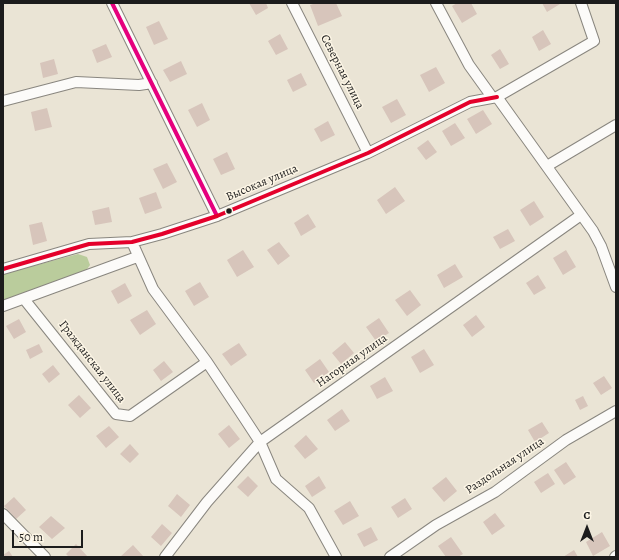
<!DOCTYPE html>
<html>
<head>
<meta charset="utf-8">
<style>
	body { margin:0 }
	#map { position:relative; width:619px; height:560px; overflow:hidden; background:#eae4d5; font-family:Alegreya,serif }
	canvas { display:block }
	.frame { position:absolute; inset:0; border:4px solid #1c1c1c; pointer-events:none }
	.north { position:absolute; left:567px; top:508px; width:40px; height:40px; -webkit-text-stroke:3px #fcf5e5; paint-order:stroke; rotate:0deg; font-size:11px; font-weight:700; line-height:16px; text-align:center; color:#1c1c1c }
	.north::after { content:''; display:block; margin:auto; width:14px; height:18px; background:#1c1c1c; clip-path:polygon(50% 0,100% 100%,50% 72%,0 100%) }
	.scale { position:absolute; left:12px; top:530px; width:71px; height:18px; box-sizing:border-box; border:2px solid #1c1c1c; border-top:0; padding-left:5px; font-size:12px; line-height:14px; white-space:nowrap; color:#1c1c1c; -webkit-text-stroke:3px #fcf5e5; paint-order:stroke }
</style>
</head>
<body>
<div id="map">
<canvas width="619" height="560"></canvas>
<div class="frame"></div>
<div class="north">С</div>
<div class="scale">50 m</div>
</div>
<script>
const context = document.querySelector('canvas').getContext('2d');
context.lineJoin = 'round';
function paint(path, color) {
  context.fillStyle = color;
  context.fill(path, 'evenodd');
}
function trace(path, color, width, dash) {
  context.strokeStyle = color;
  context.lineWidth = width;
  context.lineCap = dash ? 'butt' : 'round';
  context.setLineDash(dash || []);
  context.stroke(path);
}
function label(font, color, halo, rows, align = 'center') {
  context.font = font + ' Alegreya,serif';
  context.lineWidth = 3;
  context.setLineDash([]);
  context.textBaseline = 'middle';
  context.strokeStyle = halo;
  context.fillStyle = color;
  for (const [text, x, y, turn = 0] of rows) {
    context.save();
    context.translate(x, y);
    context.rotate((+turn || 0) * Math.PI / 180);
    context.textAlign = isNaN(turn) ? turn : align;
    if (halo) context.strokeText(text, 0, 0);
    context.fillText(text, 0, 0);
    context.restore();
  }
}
const forest = new Path2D(`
	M78 254 87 257 90 265 80 279 3 301V274Z`);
const building = new Path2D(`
	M249 3H266L268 8 256 15Z
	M316 3H336L342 16 318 26 310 5Z
	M457 3H471L477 14 462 23 452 6Z
	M542 3H559L560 4 547 12Z
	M159 21 168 39 154 45 146 27Z
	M543 30 551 44 539 51 532 37Z
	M280 34 288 49 276 55 268 41Z
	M106 44 112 57 97 63 92 50Z
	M500 49 509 64 500 69 491 55Z
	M54 59 58 74 43 78 40 63Z
	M181 61 187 74 170 82 163 70Z
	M436 67 445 83 429 92 420 75Z
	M301 73 307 85 293 92 287 80Z
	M397 99 406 115 391 123 382 107Z
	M202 103 210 120 197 127 188 110Z
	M47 108 52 127 35 131 31 112Z
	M483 110 492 124 476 134 467 119Z
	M328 121 335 135 321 142 314 129Z
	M455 123 465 138 451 146 442 131Z
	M428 140 437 152 426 160 417 148Z
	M227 152 235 169 221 175 213 159Z
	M167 163 177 182 163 189 153 169Z
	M395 187 405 201 386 214 377 200Z
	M156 192 162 208 145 214 139 198Z
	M534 201 544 217 530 226 520 210Z
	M109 207 112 222 95 225 92 211Z
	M308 214 316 227 301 236 294 223Z
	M42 222 47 241 33 245 29 225Z
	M508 229 515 241 500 249 493 237Z
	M279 242 290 256 278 265 267 250Z
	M243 250 254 267 237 277 227 260Z
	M566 250 576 267 563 275 553 258Z
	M455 264 463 277 444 288 437 275Z
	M538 275 546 288 534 295 526 283Z
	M200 282 209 297 194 306 185 291Z
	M125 283 132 296 118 304 111 291Z
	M410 290 421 305 407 316 395 300Z
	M147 310 156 324 140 335 130 320Z
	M476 315 485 327 472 337 463 325Z
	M379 318 389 333 376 341 366 327Z
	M19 319 26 332 14 339 6 326Z
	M345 342 354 353 341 364 332 353Z
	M239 343 247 355 231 366 222 354Z
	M39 344 43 352 30 359 26 350Z
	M424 349 434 365 420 373 411 357Z
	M320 359 329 372 314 383 305 370Z
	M164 361 173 372 161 381 153 370Z
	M53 365 60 374 49 383 42 374Z
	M604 376 612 388 601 395 593 383Z
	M385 377 393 391 377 399 370 386Z
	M79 395 91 408 80 418 68 405Z
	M583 396 588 406 580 410 575 400Z
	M342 409 350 421 335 431 327 420Z
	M542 422 549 433 535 442 528 430Z
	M229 425 240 439 229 448 218 434Z
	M109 426 119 437 106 448 96 436Z
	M306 435 318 449 305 459 294 446Z
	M130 444 139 454 130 463 120 454Z
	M566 462 576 477 564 485 554 470Z
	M548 473 555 484 541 493 534 482Z
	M248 476 258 486 248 497 237 487Z
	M319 476 326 488 312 497 305 486Z
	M446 477 457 491 444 502 432 488Z
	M177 494 190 505 181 517 168 506Z
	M14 497 26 510 16 519 4 506Z
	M405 498 412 509 398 518 391 507Z
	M350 501 359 516 343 525 334 511Z
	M495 513 505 526 492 535 483 522Z
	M51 516 65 528 52 539 39 527Z
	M162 524 172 533 161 546 151 537Z
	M371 527 378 540 364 547 357 534Z
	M602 532 610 546 593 556 586 542Z
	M451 537 463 554 458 557H446L438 546Z
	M76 544 88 557H69L66 554Z
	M133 545 144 557H120Z
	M574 550 578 557H563Z
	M9 551 13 557H3V555Z`);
const minor = new Path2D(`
	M112 3 217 216
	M292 3 368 153
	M436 3 469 65 492 97
	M497 97 593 231 601 246 616 287
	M497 97 594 41 581 3
	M3 101 76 82 139 85 152 83
	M547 166 616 125
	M132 242 153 289 207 362 241 413 260 442 276 479 309 508 336 557
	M3 269 89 244 132 242 162 234 217 216 368 153 470 102 497 97
	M24 299 116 414 130 416 207 362
	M3 306 137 257
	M3 514 45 557
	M165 557 207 502 260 442 581 215
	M390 557 436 525 495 492 566 440 616 411
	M615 557 616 556`);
const bus1 = new Path2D(`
	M112 3 217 216`);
const bus2 = new Path2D(`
	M3 269 89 244 132 242 162 234 217 216 368 153 470 102 497 97`);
const markers = [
	[229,211,3.5,"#1c1c1c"]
];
const streetNames = [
	["Северная улица",342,72,63],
	["Высокая улица",262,183,-23],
	["Нагорная улица",352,361,-35],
	["Гражданская улица",92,362,52],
	["Раздольная улица",505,466,-34]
];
paint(forest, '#bacc9c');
paint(building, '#d7c5bb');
trace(minor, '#89867f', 12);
trace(minor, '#fcfbf9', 10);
trace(bus1, '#e5007d', 4);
trace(bus2, '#e4002b', 4);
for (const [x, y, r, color] of markers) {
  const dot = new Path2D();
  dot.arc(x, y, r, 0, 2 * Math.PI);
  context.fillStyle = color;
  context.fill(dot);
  trace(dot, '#fcf5e5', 1.5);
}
label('12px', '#1c1c1c', '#fcf5e5', streetNames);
</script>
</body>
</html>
